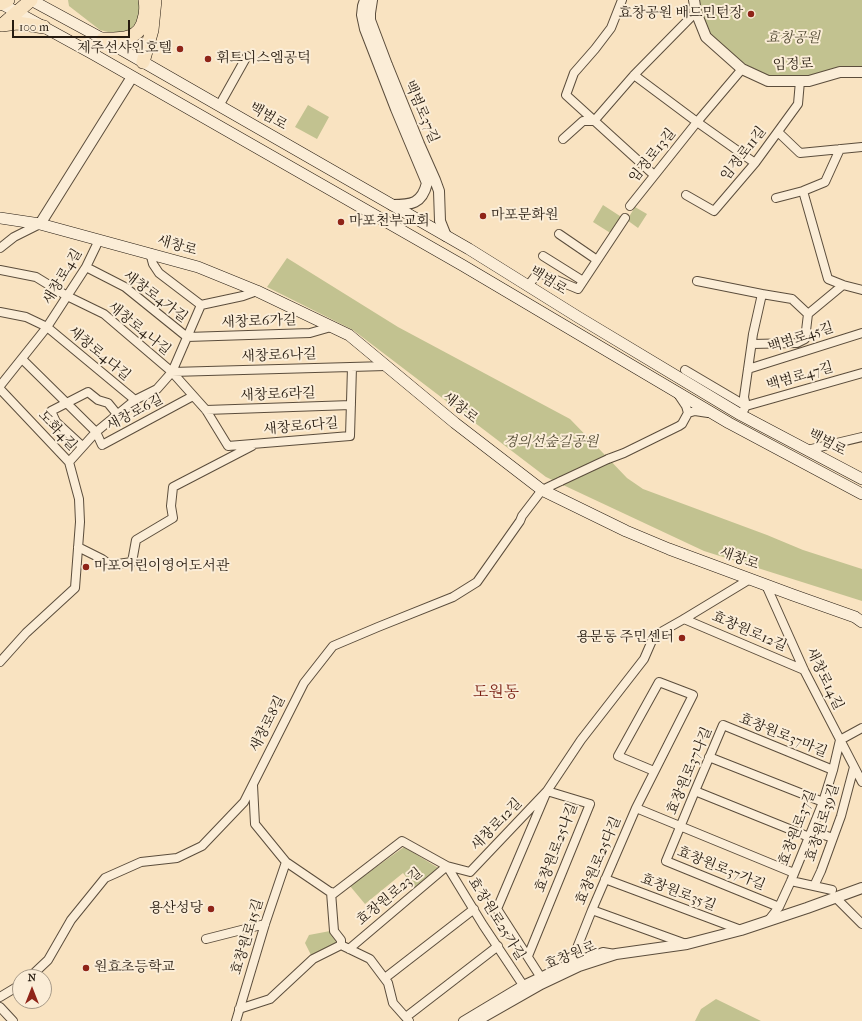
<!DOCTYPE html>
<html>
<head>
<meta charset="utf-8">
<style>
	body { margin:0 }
	#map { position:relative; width:862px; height:1021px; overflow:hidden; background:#f9e3c1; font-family:"IM FELL French Canon",serif }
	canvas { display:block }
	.north { position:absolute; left:12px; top:969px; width:40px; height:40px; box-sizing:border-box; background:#fbedd7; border:1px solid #a69987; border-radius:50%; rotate:0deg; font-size:11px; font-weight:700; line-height:16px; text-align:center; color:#261b10 }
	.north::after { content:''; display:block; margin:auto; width:14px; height:18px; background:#8f2418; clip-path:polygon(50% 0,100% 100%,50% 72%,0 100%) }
	.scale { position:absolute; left:12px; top:20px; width:118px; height:18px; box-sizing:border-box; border:2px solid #261b10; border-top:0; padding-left:5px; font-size:12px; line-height:14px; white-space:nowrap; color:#261b10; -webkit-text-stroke:3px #fbedd7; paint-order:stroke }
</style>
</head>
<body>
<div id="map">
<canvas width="862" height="1021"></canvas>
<div class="north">N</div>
<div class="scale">100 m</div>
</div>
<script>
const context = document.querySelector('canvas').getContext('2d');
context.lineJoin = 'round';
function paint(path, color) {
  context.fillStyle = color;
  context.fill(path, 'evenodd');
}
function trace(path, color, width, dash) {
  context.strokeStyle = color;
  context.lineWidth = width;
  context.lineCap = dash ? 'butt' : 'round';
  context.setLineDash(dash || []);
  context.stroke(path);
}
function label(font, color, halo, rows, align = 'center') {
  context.font = font + ' "IM FELL French Canon","Noto Serif KR",serif';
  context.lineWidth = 4;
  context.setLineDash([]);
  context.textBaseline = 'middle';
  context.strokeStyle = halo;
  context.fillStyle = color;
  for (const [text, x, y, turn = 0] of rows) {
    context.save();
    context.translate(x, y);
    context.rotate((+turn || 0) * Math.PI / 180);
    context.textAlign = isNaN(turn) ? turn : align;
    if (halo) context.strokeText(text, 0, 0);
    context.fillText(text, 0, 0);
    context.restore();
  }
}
const green = new Path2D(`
	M68 0H142L143 15 133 29 123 33H112L100 30 69 6Z
	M699 0H862V67L809 78 786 79 760 74 729 53 709 36 699 12Z
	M308 105 329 117 317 139 295 127Z
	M603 205 623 218 612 234 593 222Z
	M635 207 647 214 638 228 627 220Z
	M287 258 398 327 570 419 604 454 627 478 643 489 767 535 803 550 862 569V601L704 551 546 477 353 330 267 287Z
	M404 847 440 869 415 888 403 873 365 904 350 886Z
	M330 931 337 942 338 945 312 957 305 943 309 935Z
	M716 999 761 1021H695L701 1009Z`);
const minor = new Path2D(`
	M622 0 611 28 595 49 574 73 566 95 654 175
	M634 75 697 122 755 163
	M219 106 247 56
	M778 132 800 153 862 147
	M563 139 583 121H594L634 75 696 12
	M803 191 828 279 843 285 862 290
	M686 195 714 211 755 163 798 104 800 81
	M776 198 803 191 825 182 840 149
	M630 206 697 122 742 69
	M559 234 597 260
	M0 248 14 237 40 224
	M543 256 583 281
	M86 267 125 287 187 337 310 333 331 327
	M0 270 36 277 67 296 104 314 172 372 206 410 228 446 350 436 352 367
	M697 281 762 294 792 299 808 314 805 339 797 343 752 344
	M528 286 537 274H542L578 289 625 218
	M201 305 243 296 257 291
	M0 312 26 317 47 327 135 400
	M808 314 843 285
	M22 359 96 432 102 445 193 396
	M748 369 862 333
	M685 370 746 406
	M172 372 386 366
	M0 386 47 327 86 267 99 240
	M0 389 69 462 79 499 80 522 75 588 26 633 0 662
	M746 406 862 373
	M206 410 351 405
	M688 413 695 411 708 413
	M741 415 746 406 744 397 753 334 762 294
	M82 446 56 422 51 411 88 392 98 400 108 403 117 414
	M807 450 862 437
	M608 459 624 453 679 426 682 424 688 413 686 406 678 394
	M69 462 96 432 135 400 157 389 172 372 201 305 159 273 153 264 150 253
	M78 547 102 559 110 565 132 562 136 540 173 518 171 506 173 487 252 446
	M766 585 804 670 862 782
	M684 619 804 670
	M709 757 823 802
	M253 785 255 824 286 862 333 894 402 841 447 866 470 872 547 791 581 740 644 659 654 636 684 619 750 579
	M695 791 809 837
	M636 808 794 873
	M812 831 833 838
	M605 879 741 930
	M791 881 832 890
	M814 886 821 871 841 816 854 767
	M331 892 334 931 341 940V945
	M836 898 862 924
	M779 907 666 861 695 791 723 725 833 770
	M592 910 686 944
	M768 921 779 907 791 881 809 837 823 802 833 770 840 740 862 728
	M206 939 265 924
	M349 949 447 866 483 925 523 985
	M528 956 590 804 547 791 497 909 540 976
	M571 963 592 910 636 808 693 695 659 682 618 756 654 771
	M30 977 48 960 71 920 105 878 141 862 177 858 202 846 244 802 304 683 333 646 378 627 453 597 477 582 520 521 522 516 542 490 561 481
	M385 978 474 909
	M0 997 20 985
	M0 1007 13 1021
	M239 1009 270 999 313 959 341 945 370 959 388 983 393 1003 409 1021
	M406 1017 498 946
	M236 1021 265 924 286 862
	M463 1021 523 985 557 969 571 963 603 952 615 954`);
const tertiary = new Path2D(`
	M365 0 363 6 362 15 365 29 396 109 427 183C422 204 411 205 392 205
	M372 0 370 13V20L387 65 419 144 435 180 439 191 440 221 446 236
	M694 0 696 12 706 37 742 69 768 81H809L840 72H862
	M40 224 132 77
	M476 1021 541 984 579 966 616 954 687 944 741 930 807 908 862 888`);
const secondary = new Path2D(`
	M31 0 103 39 469 249 578 317 741 415 862 479
	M0 3 93 54 462 265 729 423 862 494
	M0 218 40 224 198 267 257 291 349 335 455 423 542 490 626 531 669 549 793 595 855 617 862 622`);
const primary = new Path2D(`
	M0 4 8 0
	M2 25 17 23 44 27
	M2 25 31 0
	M103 39C121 39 140 40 144 19 146 13 146 6 145 0
	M143 62 152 30 155 0`);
const minorBridge = new Path2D(`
	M561 481 608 459`);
const markers = [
	[751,14,4,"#8f2418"],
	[180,49,4,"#8f2418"],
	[208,59,4,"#8f2418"],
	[483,216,4,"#8f2418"],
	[341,222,4,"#8f2418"],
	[86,567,4,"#8f2418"],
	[682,638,4,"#8f2418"],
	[211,909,4,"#8f2418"],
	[86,968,4,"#8f2418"]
];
const poiNames = [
	["효창공원 배드민턴장",743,14,"right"],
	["제주선샤인호텔",172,49,"right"],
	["휘트니스엠공덕",216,59],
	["마포문화원",491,216],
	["마포천부교회",349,222],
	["마포어린이영어도서관",94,567],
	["용문동 주민센터",674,638,"right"],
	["용산성당",203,909,"right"],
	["원효초등학교",94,968]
];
const parkNames = [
	["효창공원",793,39],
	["경의선숲길공원",551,443]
];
const streetNames = [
	["임정로",793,65,-2],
	["백범로37길",421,112,67],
	["백범로",268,117,30],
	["임정로11길",744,154,-52],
	["임정로13길",653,156,-51],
	["새창로",177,246,16],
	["새창로4길",63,277,-59],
	["백범로",548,281,32],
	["새창로4가길",155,297,37],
	["새창로6가길",259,322,-2],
	["새창로4나길",139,329,39],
	["백범로45길",801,338,-18],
	["새창로4다길",99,354,40],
	["새창로6나길",279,356,-2],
	["백범로47길",800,377,-16],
	["새창로6라길",278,395,-2],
	["새창로",460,408,39],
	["새창로6길",135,413,-28],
	["새창로6다길",301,427,-5],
	["도화4길",57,431,47],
	["백범로",827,443,28],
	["새창로",739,559,20],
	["효창원로12길",749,632,23],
	["새창로14길",824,679,64],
	["새창로8길",268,724,-63],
	["효창원로37마길",783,736,22],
	["효창원로37나길",690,771,-67],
	["효창원로39길",823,823,-72],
	["새창로12길",497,825,-46],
	["효창원로37길",798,828,-69],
	["효창원로25나길",557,848,-69],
	["효창원로25다길",599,861,-67],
	["효창원로37가길",721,869,22],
	["효창원로35길",678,893,21],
	["효창원로23길",390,897,-40],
	["효창원로25가길",496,919,58],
	["효창원로15길",248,937,-73],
	["효창원로",571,956,-22]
];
const quarterNames = [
	["도원동",496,693]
];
paint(green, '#c2c290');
trace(minor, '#5b4d3c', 10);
trace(tertiary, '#5b4d3c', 12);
trace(secondary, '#261b10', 12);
trace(primary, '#261b10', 14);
trace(minor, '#fbedd7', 8);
trace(tertiary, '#fbedd7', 10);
trace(secondary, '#fbedd7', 11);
trace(primary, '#f9e3c1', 13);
trace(minorBridge, '#5b4d3c', 10, []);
trace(minorBridge, '#fbedd7', 8);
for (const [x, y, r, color] of markers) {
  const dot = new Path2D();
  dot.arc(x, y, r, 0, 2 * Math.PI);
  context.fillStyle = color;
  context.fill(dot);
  trace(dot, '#fbedd7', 1.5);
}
label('14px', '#261b10', '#fbedd7', poiNames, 'left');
label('italic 14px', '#554d36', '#fbedd7', parkNames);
label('14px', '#261b10', '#fbedd7', streetNames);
label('16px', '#7a1f14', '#fbedd7', quarterNames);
</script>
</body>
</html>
